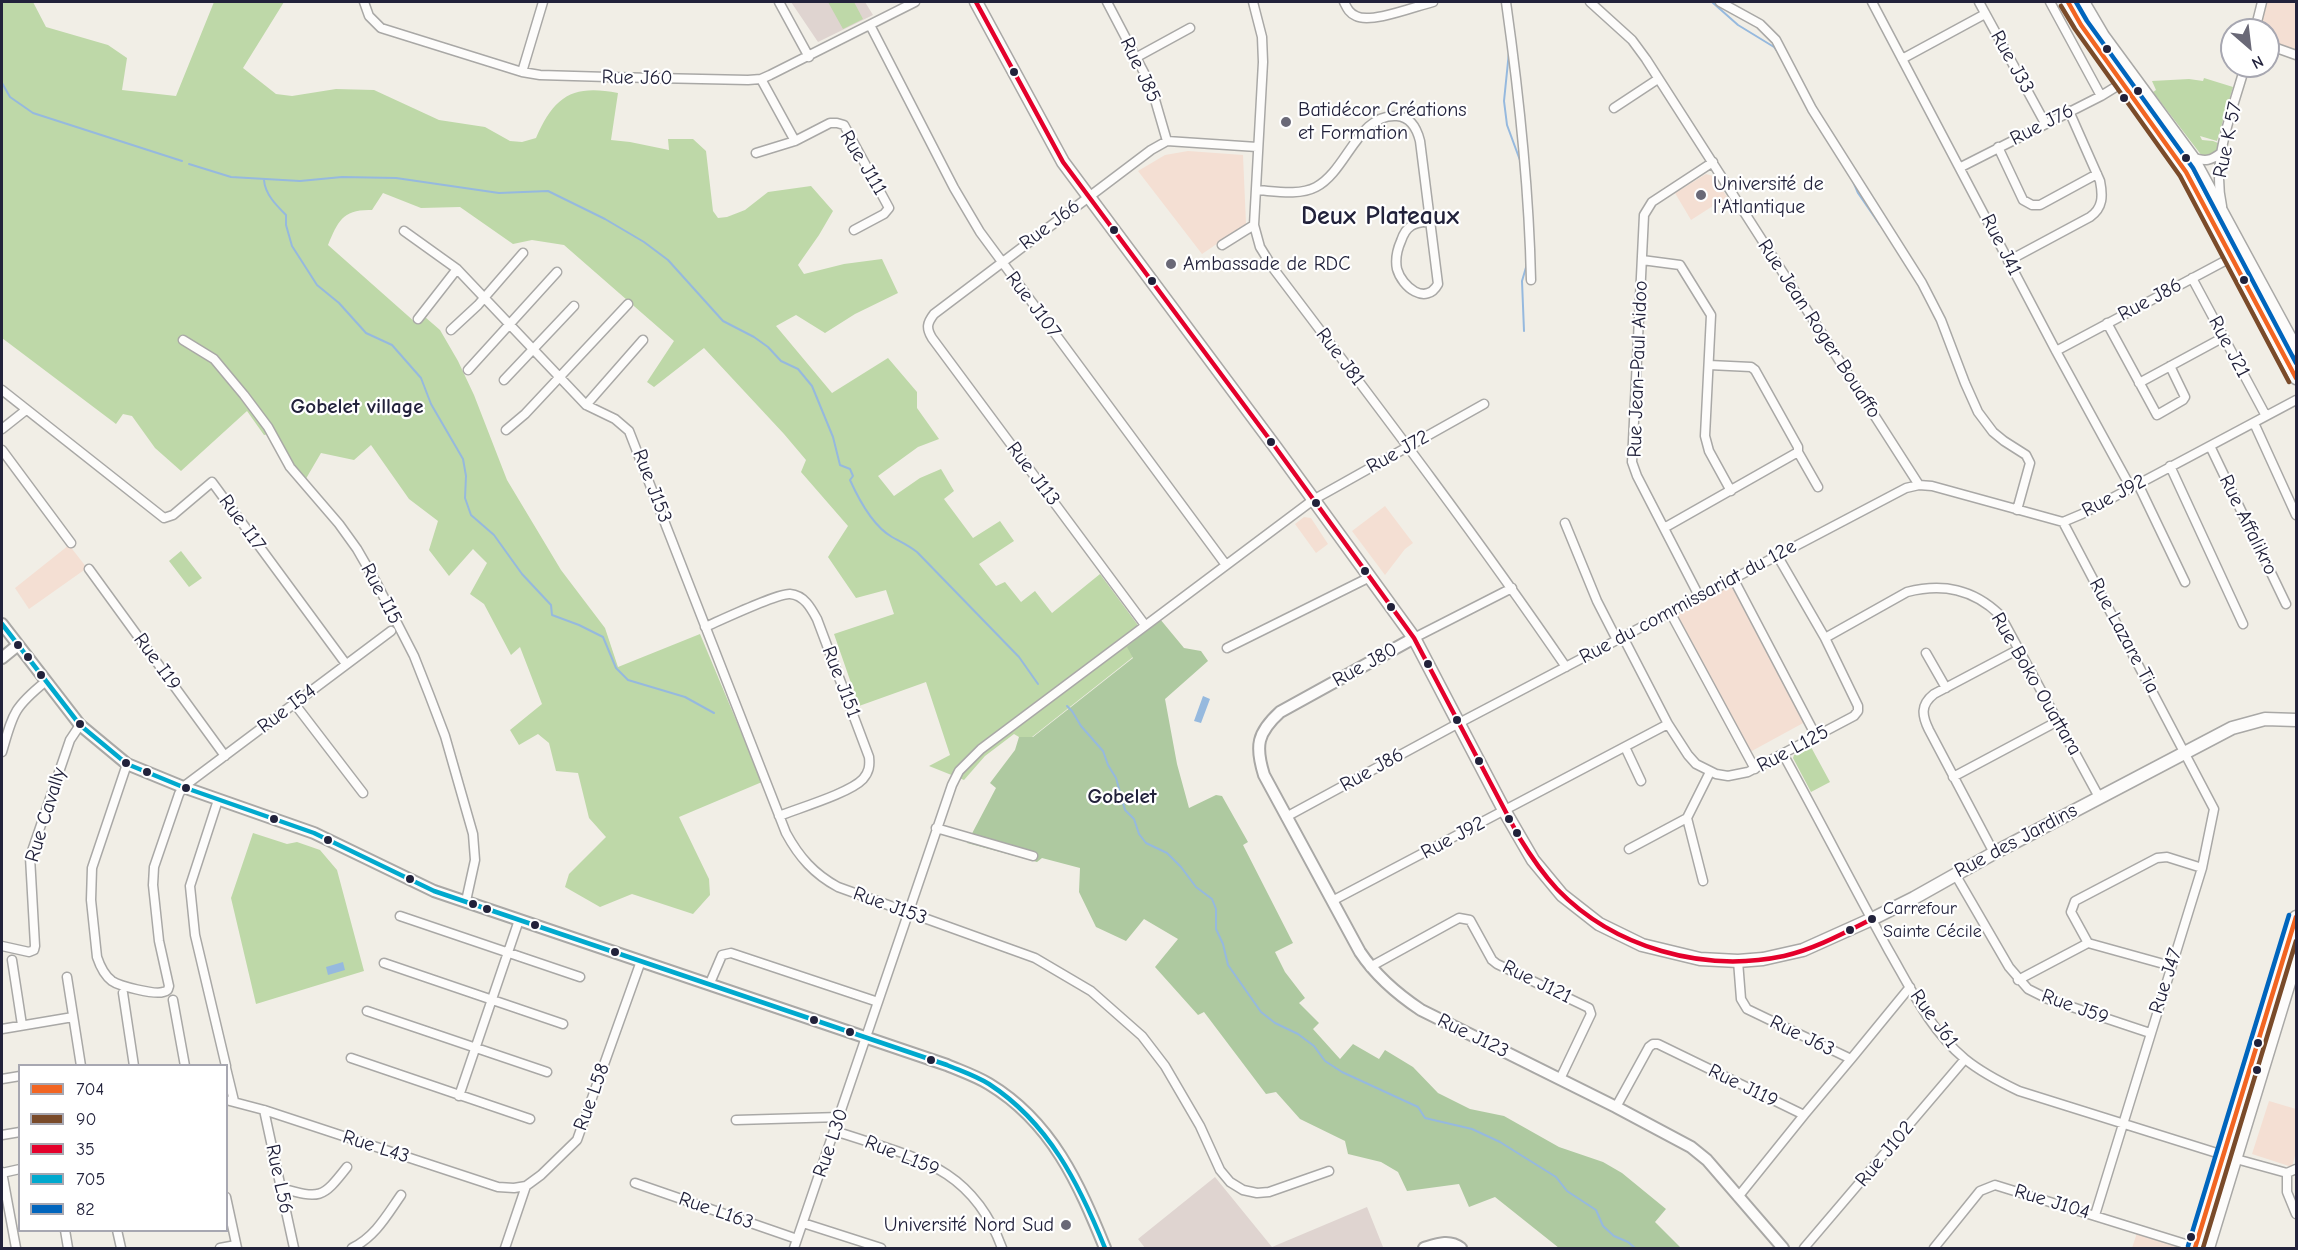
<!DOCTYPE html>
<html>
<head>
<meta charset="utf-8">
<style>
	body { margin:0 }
	#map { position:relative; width:2298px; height:1250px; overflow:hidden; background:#f1eee6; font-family:"Comic Neue",sans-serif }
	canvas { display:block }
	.frame { position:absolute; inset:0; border:3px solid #22223b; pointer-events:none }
	.legend { position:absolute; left:18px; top:1064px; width:210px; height:168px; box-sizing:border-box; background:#fff; border:2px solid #a7a7b1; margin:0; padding:8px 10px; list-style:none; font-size:18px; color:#22223b }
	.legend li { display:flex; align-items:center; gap:12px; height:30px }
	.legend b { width:30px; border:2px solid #a7a7b1 }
	.north { position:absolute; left:2220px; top:18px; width:60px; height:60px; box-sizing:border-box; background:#fff; border:2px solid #a7a7b1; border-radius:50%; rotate:152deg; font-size:16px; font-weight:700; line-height:24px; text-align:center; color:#22223b }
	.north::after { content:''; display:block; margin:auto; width:21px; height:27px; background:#6a6977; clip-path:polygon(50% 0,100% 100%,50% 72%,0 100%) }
</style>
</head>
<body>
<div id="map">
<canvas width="2298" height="1250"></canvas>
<div class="frame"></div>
<ul class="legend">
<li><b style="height:8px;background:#f26522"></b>704</li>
<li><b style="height:8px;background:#7a4b2a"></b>90</li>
<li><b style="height:8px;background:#e4002b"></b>35</li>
<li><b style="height:8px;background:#00a9ce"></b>705</li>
<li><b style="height:8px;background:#0065bd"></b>82</li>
</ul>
<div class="north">N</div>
</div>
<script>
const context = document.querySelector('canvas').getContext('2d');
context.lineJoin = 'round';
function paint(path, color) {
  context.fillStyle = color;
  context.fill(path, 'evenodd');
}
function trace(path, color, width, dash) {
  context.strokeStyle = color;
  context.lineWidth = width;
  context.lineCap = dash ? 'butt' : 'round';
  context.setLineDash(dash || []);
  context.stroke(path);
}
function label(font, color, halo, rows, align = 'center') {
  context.font = font + ' "Comic Neue",sans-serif';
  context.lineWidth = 4.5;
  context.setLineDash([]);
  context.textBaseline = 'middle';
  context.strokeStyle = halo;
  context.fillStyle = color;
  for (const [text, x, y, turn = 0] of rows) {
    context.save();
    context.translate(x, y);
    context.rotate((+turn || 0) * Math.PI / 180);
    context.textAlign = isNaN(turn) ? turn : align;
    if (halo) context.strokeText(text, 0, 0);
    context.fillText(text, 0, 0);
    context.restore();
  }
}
const built = new Path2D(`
	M2267 2H2296V50L2268 40V30H2259Z
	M1188 151 1243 155 1246 224 1202 254 1138 171 1165 155Z
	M1706 174 1713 176 1727 197 1691 220 1675 193Z
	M1385 506 1413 543 1405 549 1385 575 1352 531Z
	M1304 517 1311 518 1328 544 1316 553 1295 524Z
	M69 545 87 568 29 609 15 588Z
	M1731 584 1805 722 1750 752 1676 614Z
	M2269 1101 2296 1109V1152L2292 1167 2252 1154Z
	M2137 1233 2191 1248H2132Z`);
const industrial = new Path2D(`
	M791 2H865L873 15 818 42Z
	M1215 1177 1272 1247 1367 1207 1383 1247 1378 1248H1145L1138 1239Z`);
const green = new Path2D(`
	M2 2H33L46 27 108 45 127 58 122 90 176 96 214 2H284L243 68 276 94 292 96 336 89 374 90 439 120 485 127 510 141 522 142 536 138C554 96 573 84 618 93L611 140 630 142 669 150 668 139H693L706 151 713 211 718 218 727 217 745 210 768 192 811 186 833 211 819 235 798 265 804 274 844 264 882 259 898 293 855 314 825 333 796 315 776 326 832 393 888 358 917 392V408L939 439 918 447 878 476 894 496 920 478 941 469 954 491 944 499 973 538 1000 521 1014 541 979 564 996 586 1005 582 1021 602 1035 591 1052 613 1100 574 1143 632 1133 657 1032 737H1019L1014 734 985 756 964 780 929 766 950 755 926 682 859 706 834 634 894 614 886 590 856 598 828 557 848 526 801 472 806 460 784 434 704 348 654 387 647 382 674 341 564 245 532 240 513 244 460 207 421 208 383 193 372 210C343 209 338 221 328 245L416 323 425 317 440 330 458 361 474 395 507 480 561 570 605 628 618 667 700 634 762 782 679 817 709 879 710 895 693 914 632 894 600 907 565 887 569 874 606 837 589 818 578 773 556 771 549 743 538 734 519 745 510 730 542 704 520 647 511 655 484 604 470 594 487 563 473 549 449 576 429 550 438 521 409 499 371 445 354 460 321 453 304 482 274 433 264 435 247 411 181 471 155 448 132 416 123 414 116 424 2 338Z
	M828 2H854L863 19 843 29Z
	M2204 78 2233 87 2217 141 2200 136 2202 140 2213 141 2218 143 2217 153 2213 156H2202L2153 92 2156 90 2152 81 2189 79 2203 81Z
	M181 551 202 578 189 587 169 561Z
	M1811 747 1830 782 1811 792 1793 758 1794 755Z
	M253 833 287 844 297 842 320 850 337 870 364 971 256 1004 231 898Z`);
const forest = new Path2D(`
	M1160 619 1184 648 1201 651 1208 661 1165 699 1177 764 1189 808 1216 795 1222 796 1248 842 1243 845 1293 943 1275 952 1285 972 1305 998 1299 1003 1319 1023 1313 1029 1340 1059 1353 1044 1379 1059 1385 1050 1413 1067 1438 1093 1470 1109 1504 1116 1559 1147 1603 1162 1622 1173 1666 1209 1655 1222 1681 1248H1559L1495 1197 1469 1207 1459 1184 1407 1191 1398 1172 1381 1162 1348 1154 1345 1141 1300 1119 1276 1092 1266 1094 1204 1012 1198 1015 1155 967 1178 939 1144 919 1126 941 1096 927 1079 892 1080 868 1042 858 1037 862 967 843 996 788 990 783 1015 750 1019 737H1033L1133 658 1127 647Z`);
const water = new Path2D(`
	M1203 696 1210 699 1201 723 1194 721Z
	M343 962 345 970 328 975 326 967Z`);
const stream = new Path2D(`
	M1712 2 1738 25 1774 47 1780 55
	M1509 52 1504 101 1507 125 1521 163
	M2 83 10 97 33 113 182 161
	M189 164 231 177 300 181 342 177 396 178 499 193 548 191 605 219 644 242 668 260 723 321 754 337 768 347 781 361 798 369 812 386 833 437 840 465 850 469 853 476 850 480C859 500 873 526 892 537 901 542 908 545 917 552L1019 657 1038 684
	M1852 179 1858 193 1880 225
	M264 180C265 194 276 205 286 215V225L292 246 317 285 339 303 366 333 392 345 421 378 431 404 463 459 466 476 465 498 471 515 494 535 522 574 551 605 552 615 579 625 603 637 616 668 628 680 685 697 714 713
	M1524 331 1522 281 1527 264
	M1067 706 1072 711 1081 726 1103 751 1108 765 1116 778 1125 810 1134 819 1139 834 1146 843 1167 853 1181 867 1196 887 1212 899 1216 909V929L1223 944 1228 965 1261 1012 1275 1023 1298 1034 1314 1046 1325 1061 1342 1072 1418 1107 1425 1118 1472 1129 1500 1142 1556 1177 1567 1191 1596 1210 1603 1226 1614 1236 1628 1242 1635 1248`);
const minor = new Path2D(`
	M364 2 369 16 381 28 522 72 540 75 608 77 748 80 761 79 770 75 915 2
	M779 2 809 57
	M1107 2 1151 86 1167 141
	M1253 2 1262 37 1263 62 1254 225 1260 247 1273 268C1373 400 1473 531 1566 667
	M1344 2C1347 8 1349 13 1356 16 1371 24 1416 6 1433 2
	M1506 2C1519 94 1529 187 1531 280
	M1590 2 1632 40 1646 59 1919 485
	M1720 2 1760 24 1776 40 1812 109 1922 283 1941 320 1965 383 1978 412 1993 432 2004 441 2026 455 2030 463 2017 510
	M1872 2 2056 351 2131 488
	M1979 2 2045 123
	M2050 2 2101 96
	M870 25 954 188 980 232 1226 565
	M2255 30 2262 2
	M2268 45 2296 55
	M1137 57 1190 28
	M1902 59 1985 14
	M522 72 543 2
	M761 79 795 141
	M1614 108 1658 79
	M1998 147 2023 200 2032 205H2040L2097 174
	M756 153 795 141 830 123H837L844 125 889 208 884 214 854 230
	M2192 157C2205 162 2211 161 2222 152
	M1961 167 2101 96 2122 83
	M1256 190C1274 191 1299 196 1316 187 1347 171 1358 113 1397 116 1411 117 1417 129 1420 141L1438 284C1426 306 1402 287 1397 269 1395 259 1397 250 1401 241 1403 235 1406 229 1411 226 1417 222 1424 222 1430 221
	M2222 206C2211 159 2233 110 2245 66
	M404 231 457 269 586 405 615 419 629 431 786 833C799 857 814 874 838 887L1035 958 1091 991 1142 1036 1165 1066 1200 1126 1220 1170 1230 1182 1243 1190 1257 1193 1269 1192 1329 1171
	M1222 245 1254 225
	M1642 260 1680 265 1711 315 1705 436 1709 451 1731 491
	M2008 261 2090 217C2103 208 2103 196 2100 181L2069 111
	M2192 278 2266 416
	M418 319 457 269
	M2107 323 2157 415 2183 400 2185 397 2170 366
	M451 330 478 305 523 253
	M183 340 214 359 244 395 268 427 290 467 339 524 357 549 376 582 414 656 429 694 445 736 473 834 475 860 466 901
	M2056 351 2236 255
	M468 370 557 272
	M504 380 574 306
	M2139 383 2224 337
	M2 390 164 518 173 515 212 482 346 664
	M586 405 643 340
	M2254 423 2296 515
	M2 429 26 410
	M506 430 525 414 628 304
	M2210 446 2286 604
	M2 450 71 543
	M1798 452 1818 487
	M2170 466 2243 624
	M2138 484 2185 582
	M2063 522 2214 809 2202 868 2095 1215
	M1565 523 1597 601 1617 640
	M1664 528 1798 452V447L1755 370 1751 367 1709 365
	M89 569 225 756
	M1733 578 1816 736
	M1699 596 1637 476 1632 462 1644 215 1652 202 1713 162
	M1670 612 1755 769
	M1145 625 932 338C926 328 927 323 934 314L1151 150 1167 141 1257 147
	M705 627C721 620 778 593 790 594 804 595 811 608 817 619L869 757C870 766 869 772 863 779 850 793 799 808 779 816
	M1623 637 1668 724 1688 755 1696 764 1716 774 1728 776 1748 772 1854 716 1858 711V706L1825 638 1777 555
	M1414 638 1512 588
	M1825 638 1907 592C1943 583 1973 589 2000 615L2099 797
	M1227 648 1370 577
	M1926 653 1946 688
	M294 703 363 793
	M1625 747 1641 781
	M2 752C13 714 13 708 45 682
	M1783 754C1819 819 1853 886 1889 951 1911 989 1930 1030 1965 1059 1981 1072 2000 1082 2019 1091L2236 1159 2287 1173 2296 1169
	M127 764 92 868 91 900 97 957C100 966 104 975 112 981 119 986 155 995 163 992 168 991 168 990 169 986L159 941 153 885 154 867 179 794 183 787 391 631
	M1953 777 2058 721
	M218 800 190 886 195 935 226 1066
	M1286 817 1459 723 1906 488 1919 485 1932 486 2063 522 2082 514 2296 400
	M1687 818 1703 881
	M936 828 1033 856
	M1629 849 1687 818 1710 772
	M1994 853 1929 730C1922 716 1920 705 1934 694L2019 649
	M1955 874 2009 967 2028 989 2048 999 2150 1033
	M1332 901 1668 724
	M400 916 580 977
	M2088 943 2071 912 2075 901 2157 858 2167 857 2202 868
	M2 946 29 952 34 950 35 946 30 857 70 740 80 725
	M12 960 22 1025
	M1738 961 1741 999 1747 1009 1851 1059 1910 987
	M384 963 563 1024
	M1370 967 1459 918 1470 920 1492 960 1497 964 1589 1008 1591 1014 1560 1079
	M67 977 81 1066
	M2018 980 2088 943 2171 966
	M710 983 722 955 731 953 878 1002
	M123 993 134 1066
	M173 1000 185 1066
	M367 1011 547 1072
	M2 1029 73 1017
	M351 1058 530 1119
	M226 1068 234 1101
	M2 1079 20 1076
	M459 1096 519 920
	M226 1100 264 1110 498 1187 514 1188 526 1186
	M1616 1107 1649 1047 1653 1044H1658L1804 1115 1738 1197
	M264 1110 294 1248
	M1804 1115 1851 1059
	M736 1120 840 1117
	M835 1131C912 1157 971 1164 1002 1248
	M2 1135 20 1132
	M2 1172 16 1248
	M2 1173 20 1169
	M2287 1173V1192L2296 1214
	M635 1183 797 1239
	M281 1188C320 1199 322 1199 347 1167
	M226 1197 237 1248
	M803 1223 881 1248
	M65 1230 68 1248
	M117 1230 121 1248
	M220 1248 236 1245
	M352 1248C375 1237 387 1215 401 1195
	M505 1248 526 1186 541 1175 577 1140 641 961
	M794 1248 952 785 959 771 981 749 1313 500 1484 404
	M1804 1248 1965 1059
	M1934 1248 1980 1191 1995 1185 2195 1247`);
const tertiary = new Path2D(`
	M2 624 80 725 127 764 183 787 314 833 434 891 947 1065C961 1071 976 1076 989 1084 1052 1122 1079 1184 1105 1248
	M1414 638 1280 712C1257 733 1255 746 1264 775L1360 952C1376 976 1397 994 1421 1010L1616 1107 1691 1147 1707 1160 1783 1248
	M2 658 18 645
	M1424 1248C1437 1244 1449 1239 1461 1248`);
const secondary = new Path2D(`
	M976 2 1063 162 1276 448 1414 638 1504 810 1533 860 1562 895 1599 924 1642 945 1700 959 1738 961 1763 959 1803 950 1872 919 1914 898 1994 853 2232 728 2265 719 2296 720
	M2068 2 2081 25 2186 172 2296 378
	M2083 2 2103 36 2192 157 2296 349
	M2195 1248 2296 917
	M2208 1248 2296 960`);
const bus1 = new Path2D(`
	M2068 2 2081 25 2186 172 2296 378
	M2195 1248 2296 917`);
const bus2 = new Path2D(`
	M2061 6 2075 29 2180 176 2289 382
	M2203 1248 2296 941`);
const bus3 = new Path2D(`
	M976 2 1063 162 1276 448 1414 638 1519 837C1530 855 1542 873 1557 889 1614 948 1703 973 1784 956 1815 949 1844 933 1872 919`);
const bus4 = new Path2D(`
	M2 624 80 725 127 764 183 787 314 833 434 891 947 1065C961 1071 976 1076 989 1084 1049 1123 1079 1184 1105 1248`);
const bus5 = new Path2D(`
	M2076 2 2087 21 2193 168 2296 363
	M2188 1246 2289 915`);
const markers = [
	[2107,49,5,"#22223b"],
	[1014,72,5,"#22223b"],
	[2138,91,5,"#22223b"],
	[2124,98,5,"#22223b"],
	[1286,122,6,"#6a6977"],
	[2186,158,5,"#22223b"],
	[1701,195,6,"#6a6977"],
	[1114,230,5,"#22223b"],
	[1171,264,6,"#6a6977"],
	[2244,280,5,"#22223b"],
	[1152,281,5,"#22223b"],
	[1271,442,5,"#22223b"],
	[1316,503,5,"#22223b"],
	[1365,571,5,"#22223b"],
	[1391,607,5,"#22223b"],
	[18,645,5,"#22223b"],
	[28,657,5,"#22223b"],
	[1428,664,5,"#22223b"],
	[41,675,5,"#22223b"],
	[1457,720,5,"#22223b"],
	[80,724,5,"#22223b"],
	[1479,761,5,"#22223b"],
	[126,763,5,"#22223b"],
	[147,772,5,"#22223b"],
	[186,788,5,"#22223b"],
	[274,819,5,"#22223b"],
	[1509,819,5,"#22223b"],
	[1517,833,5,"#22223b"],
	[328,840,5,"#22223b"],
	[410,879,5,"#22223b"],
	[473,904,5,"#22223b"],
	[487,909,5,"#22223b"],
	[1872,919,5,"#22223b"],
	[535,925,5,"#22223b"],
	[1850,930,5,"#22223b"],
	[615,952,5,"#22223b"],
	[814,1020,5,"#22223b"],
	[850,1032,5,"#22223b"],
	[2258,1043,5,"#22223b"],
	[931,1060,5,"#22223b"],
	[2257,1070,5,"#22223b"],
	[1066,1225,6,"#6a6977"],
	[2191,1237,5,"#22223b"]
];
const busNames = [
	["Carrefour",1883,909],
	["Sainte Cécile",1883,932]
];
const streetNames = [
	["Rue J33",2012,62,61],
	["Rue J85",1140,70,65],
	["Rue J60",637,78,1],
	["Rue J76",2042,125,-27],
	["Rue K 57",2228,140,-78],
	["Rue J111",863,163,59],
	["Rue J66",1050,225,-37],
	["Rue J41",2001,245,63],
	["Rue J86",2150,300,-28],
	["Rue J107",1033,305,53],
	["Rue Jean Roger Bouaffo",1819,329,57],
	["Rue J21",2229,347,62],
	["Rue J81",1340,357,53],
	["Rue Jean-Paul Aidoo",1638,369,-88],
	["Rue J72",1398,452,-29],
	["Rue J113",1033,474,53],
	["Rue J153",652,486,69],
	["Rue J92",2114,496,-28],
	["Rue I17",242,523,54],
	["Rue Affalikro",2248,525,64],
	["Rue I15",381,594,62],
	["Rue du commissariat du 12e",1688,602,-28],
	["Rue Lazare Tia",2124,636,62],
	["Rue I19",157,662,54],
	["Rue J80",1365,665,-29],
	["Rue J151",841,682,69],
	["Rue Boko Ouattara",2036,684,60],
	["Rue I54",287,709,-37],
	["Rue L125",1793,749,-28],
	["Rue J86",1372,770,-29],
	["Rue Cavally",46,815,-73],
	["Rue J92",1453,838,-28],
	["Rue des Jardins",2016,841,-28],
	["Rue J153",890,906,20],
	["Rue J47",2166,981,-72],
	["Rue J121",1537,982,26],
	["Rue J59",2075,1007,20],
	["Rue J61",1934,1019,54],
	["Rue J123",1473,1036,26],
	["Rue J63",1802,1036,26],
	["Rue J119",1743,1086,26],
	["Rue L58",592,1097,-70],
	["Rue L30",831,1143,-71],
	["Rue L43",376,1147,18],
	["Rue J102",1885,1154,-50],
	["Rue L159",902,1156,22],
	["Rue L56",279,1179,78],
	["Rue J104",2052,1202,17],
	["Rue L163",716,1211,19]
];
const poiNames = [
	["Batidécor Créations",1298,110],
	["et Formation",1298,133],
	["Université de",1713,184],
	["l'Atlantique",1713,207],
	["Ambassade de RDC",1183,264],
	["Université Nord Sud",1054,1225,"right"]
];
const neighbourhoodNames = [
	["Gobelet village",357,407],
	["Gobelet",1122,797]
];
const districtNames = [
	["Deux Plateaux",1380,217]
];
paint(built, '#f4dfd3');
paint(industrial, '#dfd4d0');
paint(green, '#bed8a8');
paint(forest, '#aec9a0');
paint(water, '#96b9de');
trace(stream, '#96b9de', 2);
trace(minor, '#a9a8a6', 11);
trace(tertiary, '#a9a8a6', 14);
trace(secondary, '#a9a8a6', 15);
trace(minor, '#fdfcfb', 8);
trace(tertiary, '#fdfcfb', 10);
trace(secondary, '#fdfcfb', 12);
trace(bus1, '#f26522', 4.5);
trace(bus2, '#7a4b2a', 4.5);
trace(bus3, '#e4002b', 4.5);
trace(bus4, '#00a9ce', 4.5);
trace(bus5, '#0065bd', 4.5);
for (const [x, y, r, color] of markers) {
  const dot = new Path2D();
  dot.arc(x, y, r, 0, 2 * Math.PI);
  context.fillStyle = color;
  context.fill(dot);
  trace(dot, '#fff', 2);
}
label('18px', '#22223b', '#fff', busNames, 'left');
label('20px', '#22223b', '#fff', streetNames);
label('20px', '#22223b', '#fff', poiNames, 'left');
label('bold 21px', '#22223b', '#fff', neighbourhoodNames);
label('bold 26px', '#22223b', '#fff', districtNames);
</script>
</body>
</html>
